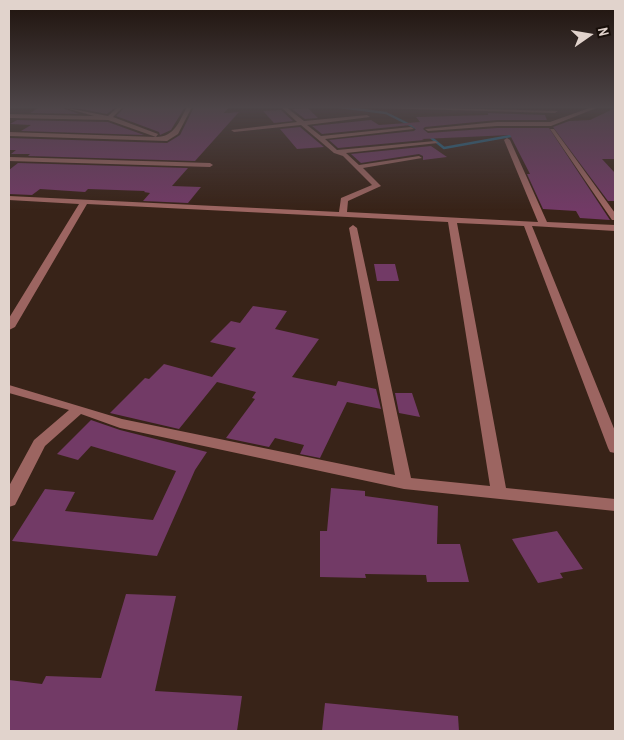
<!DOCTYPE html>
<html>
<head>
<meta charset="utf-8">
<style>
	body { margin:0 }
	#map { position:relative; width:624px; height:740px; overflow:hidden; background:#382318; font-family:"Archivo Narrow",sans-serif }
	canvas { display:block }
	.frame { position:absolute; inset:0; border:10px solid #e1d3cc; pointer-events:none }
	.north { position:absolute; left:564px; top:10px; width:50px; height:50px; -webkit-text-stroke:4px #180f0a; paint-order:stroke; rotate:77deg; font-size:14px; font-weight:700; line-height:20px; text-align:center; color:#e1d3cc }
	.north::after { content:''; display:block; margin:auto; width:18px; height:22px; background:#e1d3cc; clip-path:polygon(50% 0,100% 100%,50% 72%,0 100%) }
</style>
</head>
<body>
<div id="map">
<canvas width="624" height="740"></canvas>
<div class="frame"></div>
<div class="north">N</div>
</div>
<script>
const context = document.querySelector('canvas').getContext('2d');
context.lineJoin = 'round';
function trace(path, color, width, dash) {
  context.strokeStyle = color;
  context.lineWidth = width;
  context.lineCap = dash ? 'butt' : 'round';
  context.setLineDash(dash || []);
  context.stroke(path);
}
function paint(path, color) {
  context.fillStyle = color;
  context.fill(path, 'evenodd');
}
const stream = new Path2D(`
	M340 107 386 113 424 132 444 148 516 135`);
const building = new Path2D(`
	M40 107H60L79 114 30 113Z
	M70 107H116L107 114Z
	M125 107H185L171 130 160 135 159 132 116 116Z
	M194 107H229L224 113 239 112 195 161 28 156 30 154H11L16 150H9V138L167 143 180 135Z
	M308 108 318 118 305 119 292 109Z
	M615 108V159H602L615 173V201H608L553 127 569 121 590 120Z
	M281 110 293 121 274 123 263 111Z
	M488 113 545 115 547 120H497L425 127 423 129 428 133 497 128H549L610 220 580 218 576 211 543 209 527 174H530L510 135 422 139 424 140 338 148 329 140 414 131 416 129 411 125 322 134 312 126 371 120 379 125 420 122 416 117 488 115Z
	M17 120 108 122 144 135 21 131 31 125 10 124Z
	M300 127 324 147 297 149 280 129Z
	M431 146 447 157 423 160V156L419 154 361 163 351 154Z
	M18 163 188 168 172 186 201 187 188 203 143 201 150 193 144 192 145 191 88 189 85 192 40 189 32 195 9 194V170Z
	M374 264H395L399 281H377Z
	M253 306 287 311 275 329 319 339 292 377 336 386 338 381 376 389 381 409 347 402 320 458 300 454 304 445 275 438 269 447 226 438 255 399 252 398 256 392 217 382 179 429 110 413 145 378 149 379 164 364 212 377 236 348 210 342 231 321 240 323Z
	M395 393H412L420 417 399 413Z
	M91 420 120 430 207 452 195 470 157 556 12 541 45 489 75 492 65 511 153 520 176 471 91 446 78 460 57 454Z
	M331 488 365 491V496L438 506 437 544H460L469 582H427L426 575 365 574 366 578 320 577V531H327Z
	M557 531 583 569 560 573 563 578 538 583 512 539Z
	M126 594 176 596 155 691 242 696 237 731H9V680L42 684 46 676 101 678Z
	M325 703 458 716 459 731H322Z`);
const minor = new Path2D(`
	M62 107 108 116 118 107H123L113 117 158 134 156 137C175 137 179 121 187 107H192L178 134 167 141 9 136V132L156 137 108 120 9 118V114L94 116Z
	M281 107H286L304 121 367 115 370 117 307 125 321 136 411 127 414 129 325 139 337 150 435 141 438 143 346 153 359 165 419 156 422 158 363 168 381 186 348 201 347 212 538 222 504 140 507 138 510 140 547 222 615 225V231L532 226 615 431V453L610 452 608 448 524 226 457 223 506 488 615 499V511L404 489 120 428 81 414 45 446 15 505 9 507V486L34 440 69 410 9 393V385L122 419 395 475 349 228 353 225 357 228 411 478 490 486 448 222 87 204 15 327 9 330V318L79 204 9 200V196L339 212 341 198 372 185 343 156 334 153 301 125 234 132 231 130 297 122Z
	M343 107H407L558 111 555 113Z
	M592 107H599L551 126H497L428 131 425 129 497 122H550Z
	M550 129H554L615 213V220H612Z
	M9 157 210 163 213 165 210 167 9 161Z`);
trace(stream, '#1b6f97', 2.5);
paint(building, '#723a66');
paint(minor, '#9c6561');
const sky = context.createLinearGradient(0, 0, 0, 210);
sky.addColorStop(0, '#1f130d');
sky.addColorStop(0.51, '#4d4548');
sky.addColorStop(1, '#4d454800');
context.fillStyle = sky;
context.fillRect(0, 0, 624, 210);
</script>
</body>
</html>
